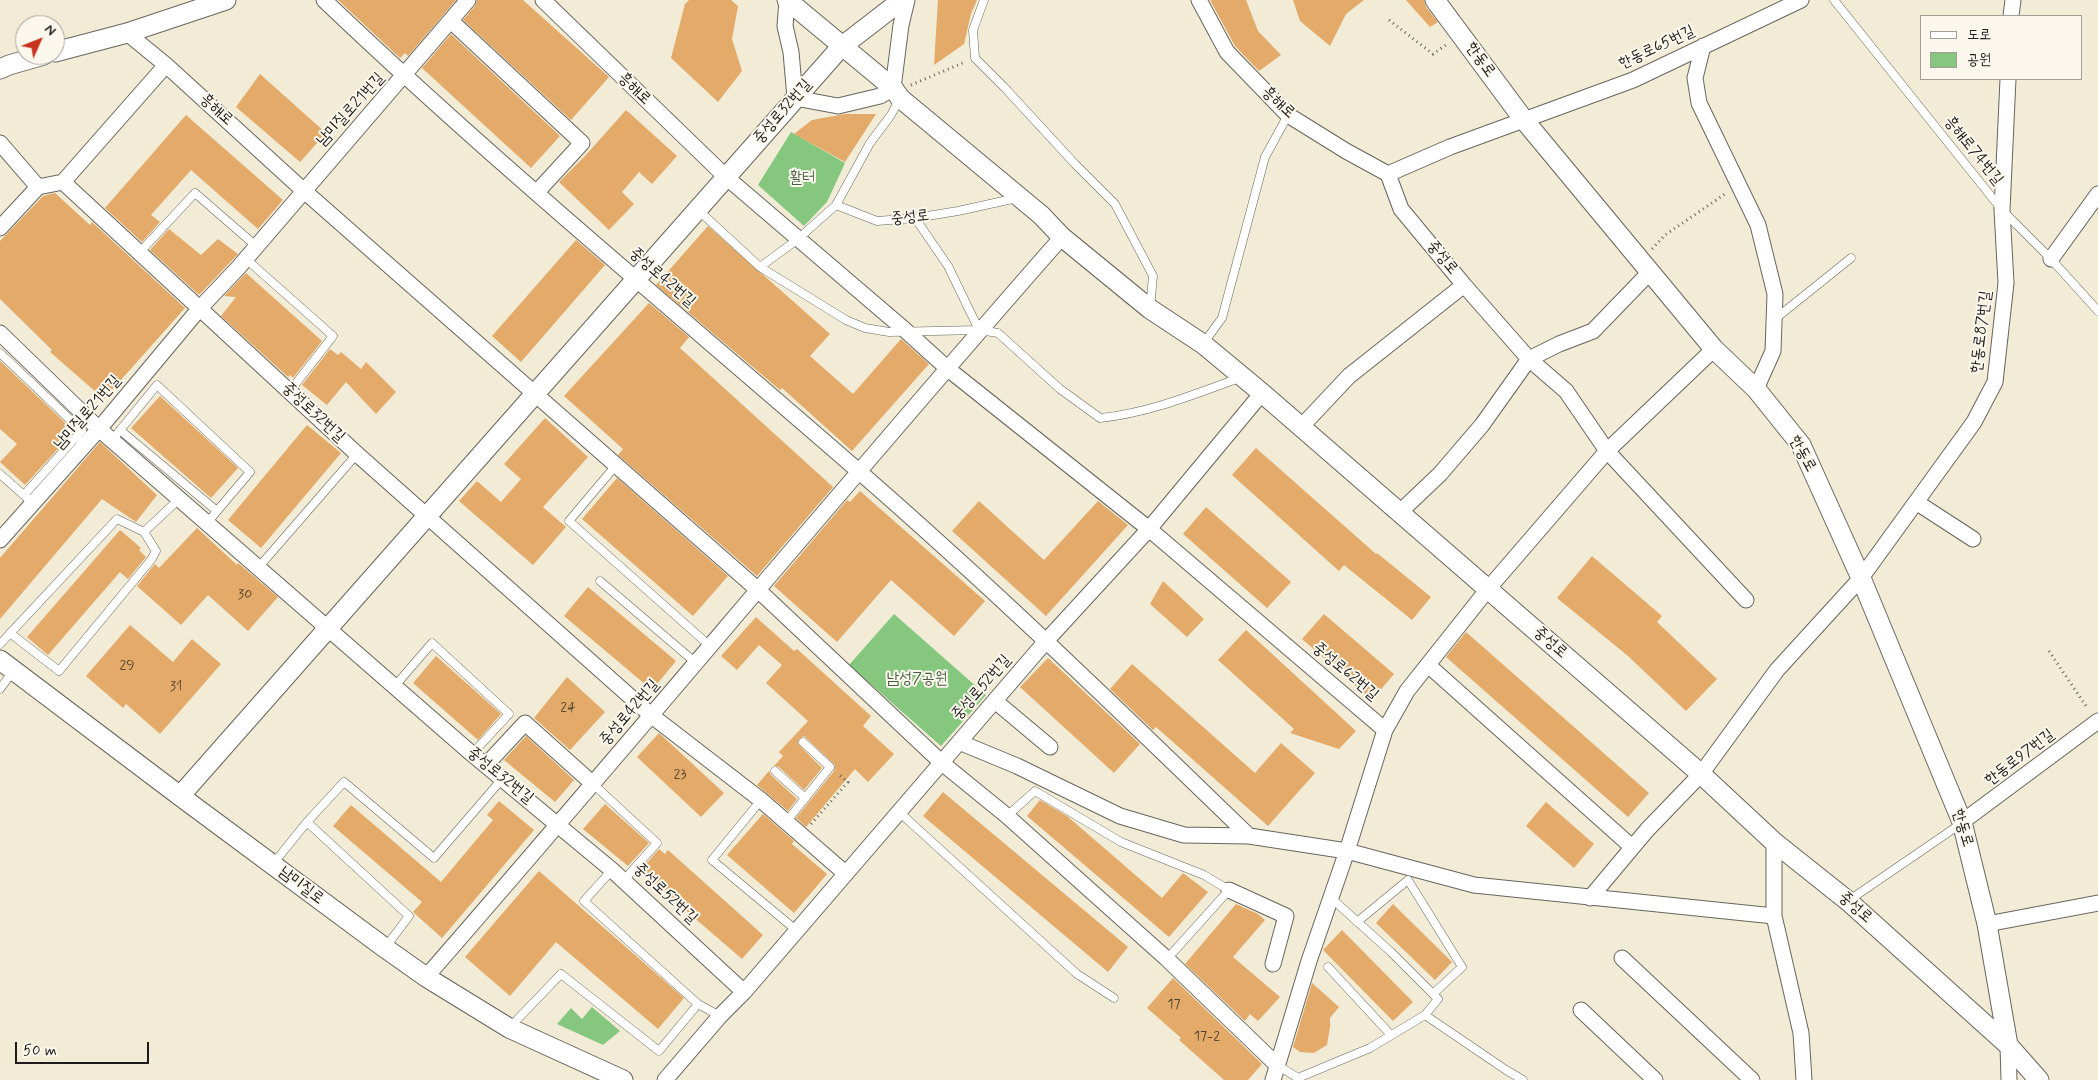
<!DOCTYPE html>
<html>
<head>
<meta charset="utf-8">
<style>
	body { margin:0 }
	#map { position:relative; width:2098px; height:1080px; overflow:hidden; background:#f2ecd6; font-family:Mynerve,"Poor Story",sans-serif }
	canvas { display:block }
	.legend { position:absolute; left:1920px; top:15px; width:162px; height:65px; box-sizing:border-box; background:#fbf7ec; border:1px solid #a29f99; margin:0; padding:6px 9px; list-style:none; font-size:15px; color:#1c1c1c }
	.legend li { display:flex; align-items:center; gap:10px; height:25px }
	.legend b { width:25px; border:1px solid #a29f99 }
	.north { position:absolute; left:15px; top:15px; width:50px; height:50px; box-sizing:border-box; background:#fbf7ec; border:1px solid #a29f99; border-radius:50%; rotate:46deg; font-size:14px; font-weight:700; line-height:20px; text-align:center; color:#1c1c1c }
	.north::after { content:''; display:block; margin:auto; width:18px; height:22px; background:#c8321e; clip-path:polygon(50% 0,100% 100%,50% 72%,0 100%) }
	.scale { position:absolute; left:15px; top:1042px; width:134px; height:22px; box-sizing:border-box; border:2px solid #1c1c1c; border-top:0; padding-left:6px; font-size:15px; line-height:18px; white-space:nowrap; color:#1c1c1c; -webkit-text-stroke:4px #fbf7ec; paint-order:stroke }
</style>
</head>
<body>
<div id="map">
<canvas width="2098" height="1080"></canvas>
<ul class="legend">
<li><b style="height:6px;background:#fff"></b>도로</li>
<li><b style="height:14px;background:#85c77f"></b>공원</li>
</ul>
<div class="north">N</div>
<div class="scale">50 m</div>
</div>
<script>
const context = document.querySelector('canvas').getContext('2d');
context.lineJoin = 'round';
function paint(path, color) {
  context.fillStyle = color;
  context.fill(path, 'evenodd');
}
function trace(path, color, width, dash) {
  context.strokeStyle = color;
  context.lineWidth = width;
  context.lineCap = dash ? 'butt' : 'round';
  context.setLineDash(dash || []);
  context.stroke(path);
}
function label(font, color, halo, rows, align = 'center') {
  context.font = font + ' Mynerve,"Poor Story",sans-serif';
  context.lineWidth = 4;
  context.setLineDash([]);
  context.textBaseline = 'middle';
  context.strokeStyle = halo;
  context.fillStyle = color;
  for (const [text, x, y, turn = 0] of rows) {
    context.save();
    context.translate(x, y);
    context.rotate((+turn || 0) * Math.PI / 180);
    context.textAlign = isNaN(turn) ? turn : align;
    if (halo) context.strokeText(text, 0, 0);
    context.fillText(text, 0, 0);
    context.restore();
  }
}
const green = new Path2D(`
	M791 132 845 163 827 202 804 226 758 185Z
	M894 614 986 695 941 746 849 665Z
	M592 1007 620 1031 603 1045 557 1024 571 1008 582 1019Z`);
const building = new Path2D(`
	M338 0H456L408 56 405 53 400 58Z
	M477 0H523L609 77 571 120 463 20 475 6Z
	M689 0H731L738 6 732 39 742 71 718 102 671 58 685 4Z
	M938 0H977L971 14 964 44 934 65Z
	M1210 0H1246L1258 31 1281 55 1259 71 1235 46Z
	M1293 0H1364L1346 14 1330 46 1300 21Z
	M1406 0H1424L1426 7 1438 22 1430 27Z
	M451 34 560 136 531 168 422 68Z
	M260 74 326 133 300 162 236 107Z
	M626 110 677 156 652 184 639 172 622 192 634 204 609 230 559 182 585 156Z
	M845 114H876L845 162 794 134 812 120Z
	M186 115 283 200 258 229 191 170 151 215 160 222 142 242 105 208Z
	M55 193 90 225 92 222 185 308 104 399 50 352 52 350 0 299V241L43 196Z
	M708 226 830 334 810 356 853 394 901 339 929 364 852 451 782 388 780 390 656 285Z
	M169 229 201 255 218 239 238 254 200 294H198L150 250Z
	M576 240 605 265 521 362 492 336Z
	M246 273 322 341 293 378 290 375 288 377 221 316 236 297 224 296Z
	M649 303 689 337 680 348 833 487 757 576 618 455 623 449 564 396Z
	M330 349 338 355 341 352 361 369 366 362 396 392 376 414 346 382 327 405 302 385Z
	M0 361 74 431 25 485 0 462 17 444 0 429Z
	M160 396 238 468 211 498 131 428Z
	M545 418 588 457 543 507 566 527 533 565 459 501 477 481 501 502 521 479 504 464Z
	M307 425 341 453 261 548 228 520Z
	M100 442 157 495 136 522 102 499 0 619V558Z
	M1256 448 1376 554 1377 553 1431 597 1412 620 1344 565 1339 571 1232 475Z
	M617 478 728 576 693 616 582 519Z
	M860 491 985 601 954 636 891 580 837 642 774 586 847 500 850 502Z
	M979 501 1044 560 1098 501 1128 525 1046 616 952 531Z
	M1206 507 1291 582 1267 608 1183 534Z
	M197 528 237 565 238 563 278 597 248 631 208 595 181 625 137 586 155 564 159 568Z
	M120 530 141 548 139 550 146 557 128 579 120 572 48 655 27 637Z
	M1592 556 1662 616 1657 622 1717 679 1686 711 1628 656 1557 598Z
	M1163 581 1204 619 1187 637 1150 604Z
	M588 587 676 661 652 690 564 616Z
	M1324 614 1394 674 1372 700 1302 639Z
	M756 617 794 651 797 649 871 716 863 726 894 754 868 782 855 769 806 827 796 818 834 771 835 765 804 736 799 739 798 744 822 768 804 790 779 767 774 766 783 756 779 752 808 721 766 683 782 665 759 645 737 670 721 656Z
	M130 625 173 662 192 639 221 664 160 734 126 704 123 708 86 676Z
	M1246 630 1356 731 1339 749 1290 733 1294 729 1218 660Z
	M1466 632 1649 793 1628 817 1446 657Z
	M436 656 501 714 478 740 413 683Z
	M1048 658 1140 744 1114 773 1020 687Z
	M1132 664 1255 773 1281 743 1315 773 1268 826 1156 727 1153 730 1110 689Z
	M567 677 605 712 570 750 534 718Z
	M659 733 724 793 701 817 637 757Z
	M526 736 574 780 555 802 504 760Z
	M769 771 771 775 797 799 788 811 757 785Z
	M943 792 1128 947 1108 972 923 816Z
	M1040 800 1067 816 1162 898 1183 873 1208 892 1169 937 1027 816Z
	M499 801 534 830 442 938 413 912 422 902 333 826 351 805 441 882 493 820 487 815Z
	M1546 802 1594 844 1574 868 1526 826Z
	M605 804 649 843 628 866 583 829Z
	M763 814 794 841 792 844 827 874 794 913 727 855Z
	M659 849 665 854 668 850 763 935 742 959 640 871Z
	M539 871 684 998 658 1029 556 942 510 996 465 957Z
	M1236 904 1258 914 1265 920 1233 957 1280 997 1258 1021 1250 1014 1245 1021 1185 964Z
	M1393 904 1452 962 1435 980 1376 923Z
	M1342 930 1413 1002 1393 1021 1323 950Z
	M1173 978 1262 1064 1248 1080H1224L1179 1040 1181 1038 1147 1008Z
	M1312 983 1339 1007 1330 1018V1027L1327 1045 1314 1053 1300 1052 1293 1047Z`);
const path = new Path2D(`
	M1389 20 1433 54 1446 45
	M911 85 965 62
	M1652 249 1665 235 1725 194
	M2049 651 2088 709
	M811 824 848 782 838 774`);
const service = new Path2D(`
	M984 0 973 30 975 58 1004 87 1075 164 1115 204 1153 276 1150 308
	M1834 0 2002 210 2051 259 2098 311
	M836 205 877 221 915 218 958 211 1017 198
	M697 209 760 267 846 320 865 328 889 332 979 330 998 333 1060 389 1100 418C1149 413 1195 394 1242 377
	M915 218 948 266 979 330
	M140 252 195 193 256 246
	M245 258 333 336 290 391
	M760 267 798 239 836 205 870 143 891 115 900 98
	M1775 319 1851 258
	M1203 344 1222 318 1265 157 1288 115
	M0 353 82 431 76 437
	M120 430 217 511
	M112 440 157 385 250 472 207 523
	M617 464 569 521 710 646
	M0 474 27 498
	M24 495 76 437 80 440
	M258 568 357 454
	M600 581 696 663
	M10 633 59 671 151 560 156 551 144 532
	M0 644 117 519 144 532 179 499
	M394 687 432 643 509 714 472 754
	M0 689 14 670
	M775 771 805 798
	M592 783 657 843 624 880
	M761 800 712 860 796 930
	M898 811 1077 974 1114 998
	M1007 816 1035 791 1121 842 1204 875 1229 890 1167 959
	M307 822 344 782 434 858 502 779
	M786 822 830 767 803 742
	M273 864 307 822 409 916 385 948
	M612 870 584 901 698 1004 720 1016
	M1330 897 1391 952 1438 999 1425 1015
	M1848 901 1962 823
	M1357 922 1408 880 1462 967 1433 994
	M1328 967 1391 1035
	M509 1028 561 974 659 1051 698 1004
	M1277 1065 1298 1078 1370 1048 1425 1015 1506 1070 1523 1080`);
const minor = new Path2D(`
	M324 0C495 163 677 313 855 468 991 586 1120 711 1249 836
	M543 0 726 177 905 330 948 369 1149 529 1385 730
	M787 0 785 26 791 52 795 98 838 106 880 96 893 88 901 25 907 0
	M1199 0 1227 52 1288 115 1346 151 1388 174
	M2011 16 2013 0
	M451 21 582 143 537 192
	M127 33 166 65 303 190 757 589 942 763 1007 816 1167 959 1277 1065
	M1703 46 1695 78 1699 103 1758 225 1775 294 1773 351 1756 389
	M0 143 38 187
	M1388 174 1401 209 1464 285 1529 359 1566 391 1607 451 1746 600
	M1388 174 1450 147 1633 80 1801 0
	M63 182 166 65
	M0 228 38 187 63 182 357 454 652 716 761 800 845 873
	M2051 259 2098 194
	M0 333 99 429 472 754 612 870 744 992
	M1301 427 1349 376 1464 285
	M1916 502 1973 539
	M1400 512 1440 474 1482 425 1529 359 1559 344 1593 331 1651 271
	M0 540 99 429 200 308 238 268 468 0
	M1428 665 1632 847
	M995 701 1050 747
	M959 742 1017 766 1120 816 1184 835 1249 836 1347 851 1474 885 1774 916V842
	M486 765 525 723 592 783
	M1962 822 2098 721
	M1229 890 1286 916 1273 964
	M1590 898 1647 830 1701 774 1777 670 1861 578 1974 422 1995 382 2006 283 2002 210 2008 79
	M1774 916 1801 1033 1804 1080
	M1987 924 2098 903
	M1622 958 1752 1080
	M426 977C640 732 847 481 1062 237
	M1581 1010 1655 1080
	M2008 1045 2009 1080
	M665 1080 720 1016 744 992 1047 640 1149 529 1262 393
	M1273 1080 1309 961 1347 851 1385 730 1407 691 1488 589 1607 451 1714 349`);
const tertiary = new Path2D(`
	M787 0 893 88 900 98 1041 215 1062 237 1150 309 1203 344 1262 393 1701 774 1774 842 1848 901 2008 1045 2039 1080
	M1435 0 1524 120 1714 349 1756 389 1801 445 1861 578 1962 822 1987 924 2008 1045
	M55 52 127 33 226 0
	M0 69 9 65 44 55
	M0 660 180 796 385 948 426 977 509 1028 623 1080
	M180 796 841 47 902 0`);
const numberNames = [
	["30",245,595],
	["29",127,666],
	["31",176,687],
	["24",568,708],
	["23",680,775],
	["17",1174,1005],
	["17-2",1207,1037]
];
const streetNames = [
	["한동로65번길",1657,48,-25],
	["한동로",1480,60,54],
	["흥해로",634,89,44],
	["흥해로",1278,103,43],
	["흥해로",216,110,42],
	["남미질로21번길",351,110,-48],
	["중성로32번길",783,112,-49],
	["흥해로74번길",1973,151,51],
	["중성로",910,218,-6],
	["중성로",1442,258,50],
	["중성로42번길",662,278,41],
	["한동로87번길",1982,332,-83],
	["남미질로21번길",88,413,-49],
	["중성로32번길",313,413,43],
	["한동로",1802,454,61],
	["중성로",1550,643,41],
	["중성로62번길",1345,672,40],
	["중성로52번길",982,688,-49],
	["중성로42번길",630,713,-49],
	["한동로97번길",2020,758,-37],
	["중성로32번길",500,776,39],
	["한동로",1962,828,73],
	["남미질로",301,886,37],
	["중성로52번길",665,894,43],
	["중성로",1855,908,41]
];
const parkNames = [
	["활터",802,179],
	["남성7공원",917,680]
];
paint(green, '#85c77f');
paint(building, '#e3aa69');
trace(service, '#67655d', 9);
trace(minor, '#67655d', 17);
trace(tertiary, '#67655d', 21);
trace(path, '#67655d', 3, [1, 4]);
trace(service, '#fff', 8);
trace(minor, '#fff', 15);
trace(tertiary, '#fff', 19);
label('14px', '#4e402f', null, numberNames);
label('16px', '#1c1c1c', '#fbf7ec', streetNames);
label('16px', '#466044', '#fbf7ec', parkNames);
</script>
</body>
</html>
